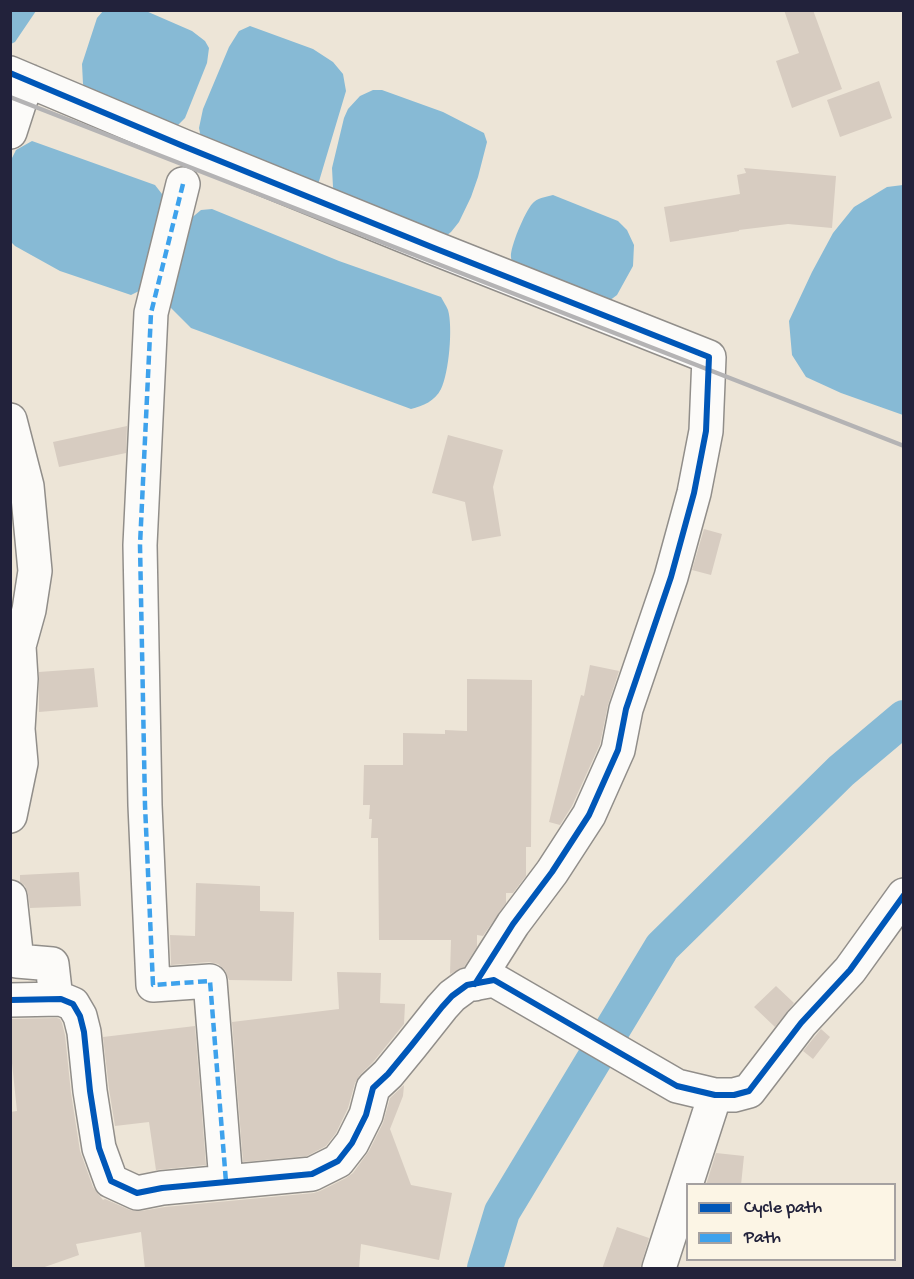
<!DOCTYPE html>
<html>
<head>
<meta charset="utf-8">
<style>
	body { margin:0 }
	#map { position:relative; width:914px; height:1279px; overflow:hidden; background:#ede5d7; font-family:"Gochi Hand",sans-serif }
	canvas { display:block }
	.frame { position:absolute; inset:0; border:12px solid #22223b; pointer-events:none }
	.legend { position:absolute; left:686px; top:1183px; width:210px; height:78px; box-sizing:border-box; background:#fcf5e5; border:2px solid #a5a1a1; margin:0; padding:8px 10px; list-style:none; font-size:18px; color:#22223b }
	.legend li { display:flex; align-items:center; gap:12px; height:30px }
	.legend b { width:30px; border:2px solid #a5a1a1 }
</style>
</head>
<body>
<div id="map">
<canvas width="914" height="1279"></canvas>
<div class="frame"></div>
<ul class="legend">
<li><b style="height:8px;background:#0057b8"></b>Cycle path</li>
<li><b style="height:8px;background:#3ea2ec"></b>Path</li>
</ul>
</div>
<script>
const context = document.querySelector('canvas').getContext('2d');
context.lineJoin = 'round';
function paint(path, color) {
  context.fillStyle = color;
  context.fill(path, 'evenodd');
}
function trace(path, color, width, dash) {
  context.strokeStyle = color;
  context.lineWidth = width;
  context.lineCap = dash ? 'butt' : 'round';
  context.setLineDash(dash || []);
  context.stroke(path);
}
const water = new Path2D(`
	M10 11H36L15 42 11 44Z
	M103 11H146L192 31 205 41 209 48 207 63 185 118 178 125 170 127 86 90 83 84 82 64 97 18Z
	M250 26 313 49 333 62 343 74 346 91 317 188 201 138 199 128 203 109 229 47 239 31Z
	M373 90H382L443 112 484 133 487 142 478 177 471 197 459 222 451 232 442 239 337 199 333 187 332 168 344 118 348 109 360 96Z
	M32 141 155 185 162 194 166 207 141 290 131 295 60 271 15 246 11 242V160L16 150Z
	M903 185H904L903 415 841 393 806 377 792 355 789 321 812 272 833 233 854 207 887 187Z
	M553 195 618 221 627 230 634 245 633 266 617 295 609 301 514 266C513 265 511 259 511 257 510 247 525 212 532 204 537 198 545 197 553 195Z
	M212 209 339 261 441 297C443 301 446 305 448 310 453 327 449 373 441 389 435 401 423 406 411 409L191 328 170 307 167 288 189 220 201 210Z`);
const canal = new Path2D(`
	M485 1268 502 1212 662 947 841 771 904 718`);
const building = new Path2D(`
	M784 10H813L842 89 792 108 776 61 799 53Z
	M879 81 892 118 840 137 827 100Z
	M744 168 836 176 832 228 788 224 739 230V231L670 242 664 207 740 194 737 175 746 173Z
	M127 426 126 453 59 467 53 442Z
	M448 435 503 450 493 487 501 536 472 541 465 502 432 493Z
	M704 529 722 534 711 575 692 570Z
	M590 665 619 671 608 705 600 744 572 806 560 825 549 822 581 695 584 696Z
	M94 668 98 707 39 712V672Z
	M467 679 532 680 531 847H526V876L513 893H506V903L483 936 477 935V947L464 967 450 974 451 940H379L378 838H371L372 819H369L370 805H363L364 765H403V733L445 734V730L467 731Z
	M79 872 81 906 30 908 28 894 25 886 20 882V875Z
	M196 883 260 886V911L294 912 292 981 229 980 225 970 218 964 209 962 171 965 170 935 195 936Z
	M337 972 381 973 380 1003 405 1004 404 1024 374 1061 360 1075 355 1083 348 1108 336 1133 326 1146 307 1156 243 1162 232 1022 339 1009Z
	M776 986 794 1003 775 1027 754 1007Z
	M57 1018 60 1019 62 1023 65 1035 71 1093 80 1151 93 1187 103 1200 105 1199 130 1210 141 1211 165 1207 314 1193 320 1191 346 1178 353 1173 369 1151 383 1123 390 1098 404 1085 403 1096 390 1129 411 1185 452 1193 439 1260 361 1244 359 1269H145L141 1232 76 1244 79 1255 39 1269H10V1112L17 1111 10 1044V1019Z
	M195 1026 206 1165 156 1170 149 1122 115 1126 109 1089 103 1037Z
	M821 1029 830 1037 813 1059 803 1051Z
	M716 1153 744 1156 741 1185H706Z
	M617 1227 649 1238 640 1269H602Z`);
const minor = new Path2D(`
	M10 73 183 146 434 248 709 357 706 431 694 493 671 577 626 709 618 750 589 815 552 872 513 924 475 984
	M10 132 20 101 29 81
	M183 184 151 313 140 545 145 805 153 985 210 981 226 1182
	M10 420 27 486 35 571 29 610 19 646 21 679 18 729 21 763 10 816
	M10 897 17 961 52 964 56 999
	M10 1000 61 999 73 1004 80 1016 84 1032 90 1091 99 1148 111 1181 137 1193 162 1188 312 1174 338 1161 352 1143 366 1115 373 1088 388 1074 411 1046 442 1007 452 996 467 985 494 980 677 1086 715 1095H734L749 1091 801 1023 850 970 904 895
	M659 1268 715 1095`);
const rail = new Path2D(`
	M10 97 904 446`);
const quiet = new Path2D(`
	M183 184 151 313 140 545 145 805 153 985 210 981 226 1182`);
const cycleway = new Path2D(`
	M10 73 183 146 434 248 709 357 706 431 694 493 671 577 626 709 618 750 589 815 552 872 513 924 475 984
	M10 1000 61 999 73 1004 80 1016 84 1032 90 1091 99 1148 111 1181 137 1193 162 1188 312 1174 338 1161 352 1143 366 1115 373 1088 388 1074 411 1046 442 1007 452 996 467 985 494 980 677 1086 715 1095H734L749 1091 801 1023 850 970 904 895`);
paint(water, '#87bad5');
trace(canal, '#87bad5', 36);
paint(building, '#d7ccc1');
trace(minor, '#918e8a', 36);
trace(minor, '#fcfbf9', 33);
trace(rail, '#b4b3b4', 4.5);
trace(quiet, '#3ea2ec', 4.5, [9, 4.5]);
trace(cycleway, '#0057b8', 6);
</script>
</body>
</html>
